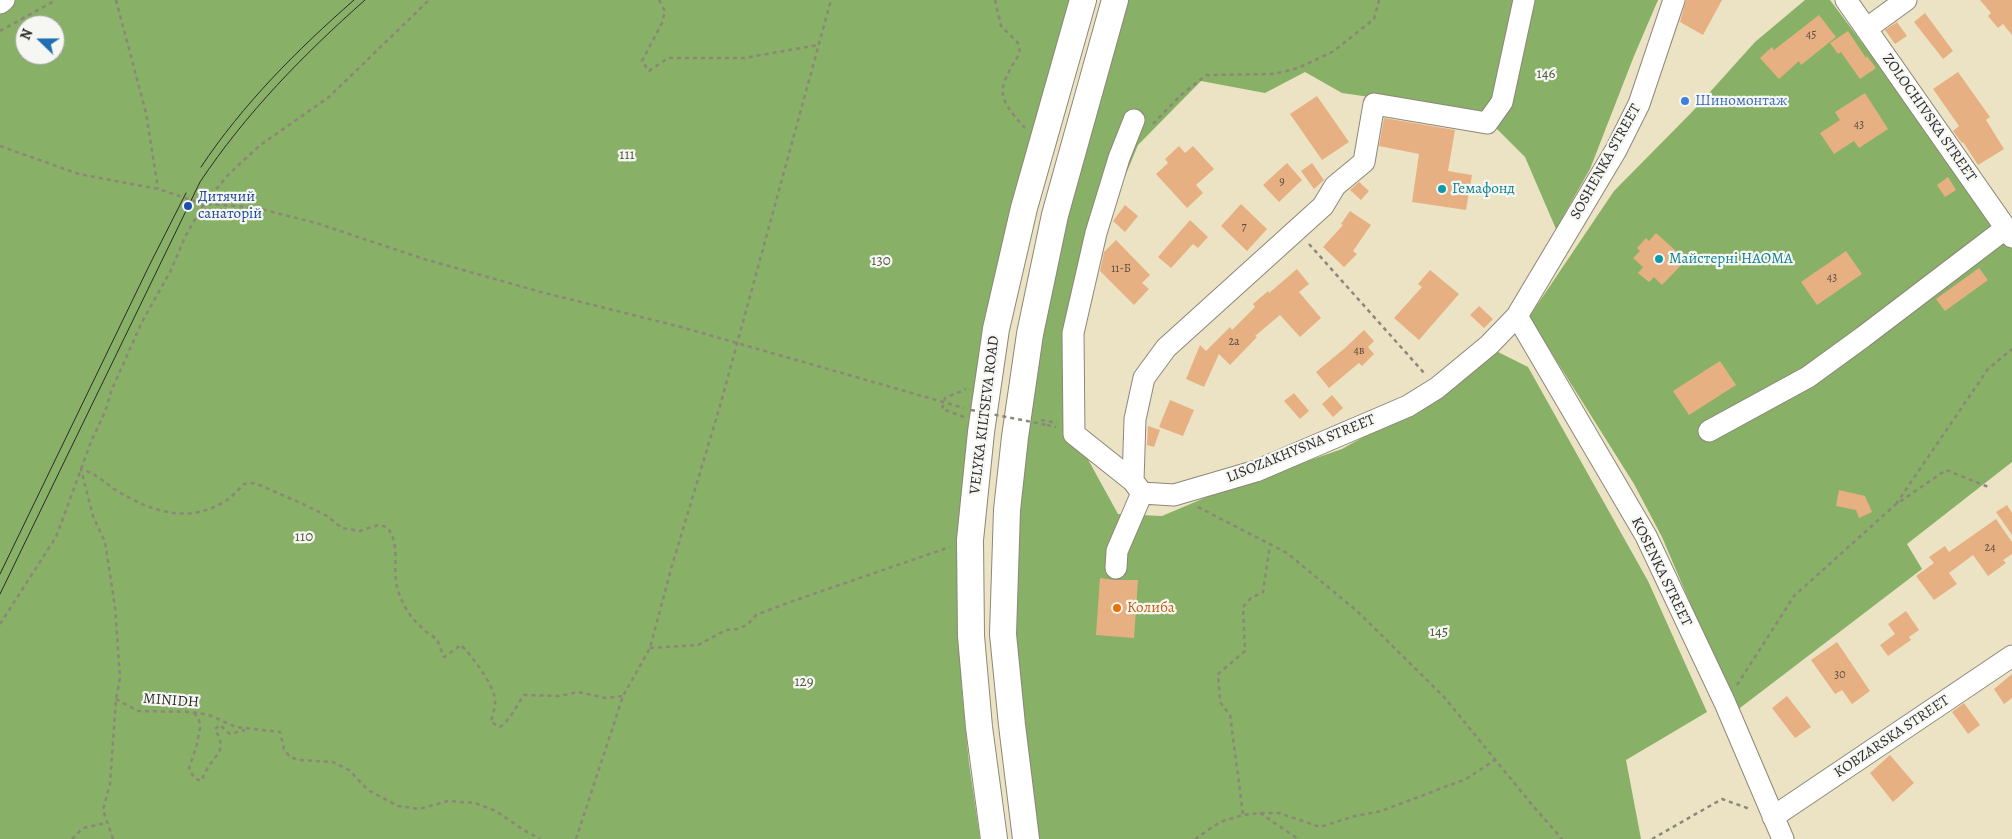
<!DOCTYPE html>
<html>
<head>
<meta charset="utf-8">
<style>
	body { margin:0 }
	#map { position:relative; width:2012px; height:839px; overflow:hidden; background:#ece3c5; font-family:Alegreya,serif }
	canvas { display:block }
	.north { position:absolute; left:15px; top:15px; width:50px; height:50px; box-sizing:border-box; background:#f6f6f2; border:1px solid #a5a5a2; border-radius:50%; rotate:292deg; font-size:14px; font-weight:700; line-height:20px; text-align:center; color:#2b2b2b }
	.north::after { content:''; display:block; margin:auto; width:18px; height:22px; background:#1f6fb2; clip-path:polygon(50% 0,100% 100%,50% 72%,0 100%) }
</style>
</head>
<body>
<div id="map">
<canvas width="2012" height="839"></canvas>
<div class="north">N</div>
</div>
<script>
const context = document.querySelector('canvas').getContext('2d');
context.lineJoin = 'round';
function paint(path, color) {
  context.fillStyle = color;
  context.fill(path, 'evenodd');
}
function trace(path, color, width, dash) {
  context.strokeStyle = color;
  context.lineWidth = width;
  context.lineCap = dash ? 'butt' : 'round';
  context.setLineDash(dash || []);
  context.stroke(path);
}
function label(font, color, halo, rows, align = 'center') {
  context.font = font + ' Alegreya,serif';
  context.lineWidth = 4.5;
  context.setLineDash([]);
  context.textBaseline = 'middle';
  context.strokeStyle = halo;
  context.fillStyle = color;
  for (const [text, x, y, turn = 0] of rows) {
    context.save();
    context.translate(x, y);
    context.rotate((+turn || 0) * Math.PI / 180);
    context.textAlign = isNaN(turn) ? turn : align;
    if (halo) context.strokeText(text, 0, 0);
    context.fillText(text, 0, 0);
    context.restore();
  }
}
const forest = new Path2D(`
	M0 0H1072L1050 81 961 615V681L969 763 980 839H0ZM25 25H55V55H25Z
	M1115 0H1658L1634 56 1590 169 1556 229 1525 157 1481 113 1342 93 1305 72 1265 93 1201 81 1138 145 1097 244 1083 325 1074 434 1118 514 1162 516 1221 491 1342 449 1442 393 1494 350 1528 367 1648 581 1707 712 1626 760 1641 839H1026L1012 725 1015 437Z
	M1805 0H1830L1995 220 2012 247V462L1907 544 1922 569 1736 711 1662 537 1634 484 1529 317 1614 191 1692 112 1755 42Z`);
const building = new Path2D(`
	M1686 0H1722L1703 35 1680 22Z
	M1980 0H2012V35L2003 24 1998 28 1988 16 1991 13Z
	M1925 13 1953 51 1943 59 1914 22Z
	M1819 15 1836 37 1801 65 1799 61 1779 79 1760 58 1772 47 1774 50Z
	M1897 22 1907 36 1895 44 1885 30Z
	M1848 31 1866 58 1867 56 1876 68 1860 79 1841 52 1838 54 1830 43Z
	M1958 72 1990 117 1986 120 2004 149 1978 165 1963 142 1962 143 1953 131 1959 126 1933 89Z
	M1865 93 1888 129 1859 148 1854 141 1834 154 1820 133 1840 120 1835 112Z
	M1317 96 1349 142 1322 160 1290 114Z
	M1384 118 1455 130 1448 171 1472 175 1466 210 1412 202 1419 154 1379 146Z
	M1179 146 1185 153 1193 146 1214 169 1196 185 1203 193 1187 208 1156 174 1168 163 1165 159Z
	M1287 163 1302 180 1279 202 1263 185Z
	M1312 163 1324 180 1314 189 1301 171Z
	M1948 177 1956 190 1945 197 1937 185Z
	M1359 182 1369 191 1361 200 1350 190Z
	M1241 204 1267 229 1247 251 1221 226Z
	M1125 205 1138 216 1125 232 1113 221Z
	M1350 211 1371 225 1353 251 1357 254 1344 267 1323 247 1343 225 1341 224Z
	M1190 220 1208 237 1198 248 1193 244 1171 268 1158 257Z
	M1656 233 1686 260 1662 285 1654 277 1649 282 1638 273 1643 267 1633 258 1640 251 1637 248 1646 238 1649 241Z
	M1116 240 1150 275 1142 283 1149 289 1134 305 1100 271 1104 252Z
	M1846 251 1862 274 1817 305 1801 282Z
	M1979 268 1988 280 1945 311 1936 299Z
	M1297 269 1309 284 1299 292 1321 318 1300 337 1280 315 1255 336 1257 337 1230 365 1219 354 1204 387 1186 379 1200 345 1206 351 1230 327 1232 330 1255 307 1253 304 1268 291 1269 293Z
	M1430 270 1459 294 1419 340 1394 318 1422 287 1418 284Z
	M1479 306 1493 319 1484 328 1470 315Z
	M1364 330 1374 341 1368 347 1374 354 1362 366 1359 363 1329 388 1316 372 1345 348Z
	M1720 361 1736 385 1689 415 1673 391Z
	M1294 393 1309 411 1300 419 1284 401Z
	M1332 395 1343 408 1333 417 1322 404Z
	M1170 400 1194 410 1183 436 1159 427Z
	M1148 426 1160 430 1154 447 1147 445Z
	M1839 490 1865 496 1872 512 1859 518 1856 510 1836 506Z
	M2007 505 2012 513V535L1996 512Z
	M1996 519 2012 542V554L2003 560 2006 563 1988 576 1973 555 1949 573 1957 584 1934 600 1916 576 1934 563 1929 557 1945 546 1949 552Z
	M1100 578 1115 580H1138L1134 638 1096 635Z
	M1906 611 1919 630 1909 637 1911 640 1888 656 1880 645 1895 634 1888 624Z
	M1837 642 1870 691 1852 704 1842 690 1835 694 1811 660Z
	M2012 674V698L2004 704 1994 689Z
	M1787 696 1811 727 1795 738 1772 708Z
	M1964 703 1980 725 1968 734 1952 712Z
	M1890 755 1914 783 1893 802 1870 773Z`);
const path = new Path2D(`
	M116 0 146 113 158 189
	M659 0 665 11 662 23 642 61 649 71 668 58H744L818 45
	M995 0 1001 26 1018 43 1020 53C997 90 995 95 1025 128
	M0 31 56 0
	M1153 124 1180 96 1206 75 1274 74 1298 68 1334 51 1374 19 1379 0
	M0 146 79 174 158 189 204 204 253 207 316 223 424 259 541 292 681 327 964 408
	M1309 244 1425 374
	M964 417 942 409 945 398 966 389
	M1041 420 1057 423
	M1047 425 1056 427
	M1896 504 1988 369 2012 349
	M1198 507 1287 553 1357 611 1444 697 1533 806 1562 839
	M0 624 56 537 91 442 105 412 112 389 142 322 170 272 186 235 204 204 228 175 259 146 329 97 429 0
	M650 648 698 645 726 630 737 629 747 625 756 615 790 602 950 547
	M1737 685 1794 596 1895 505 1946 470 1991 488
	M116 699 138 711 192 712 209 715 236 727 280 732 284 749 290 757 299 760 333 762 349 770 368 790 398 806 419 809 448 801 475 803 496 811 522 829 540 839
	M194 713 199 719 200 728 196 748 189 768 194 778 201 781C204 775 207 768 211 763 222 749 224 746 215 729L220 725 230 734 245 730
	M1260 813 1298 839
	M1243 814 1230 715 1220 702 1218 674 1245 651 1243 607 1251 598 1263 592 1270 544
	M72 839 83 828 106 823
	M113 839 103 810 110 784 116 699 120 678 115 607 105 542 93 516 81 469C98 474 105 484 119 492 155 513 190 524 227 500 233 496 239 489 244 484L255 483 305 505 327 516 342 528 360 531 378 525 387 527C401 544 392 566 397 587 401 602 409 616 421 627 425 632 432 635 436 639 440 644 441 652 444 657L461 645C471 655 497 688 495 703 495 709 492 716 491 722L500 727C511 719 516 706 524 695L560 696 578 692 606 698 623 696
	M576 839 623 696 650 648 671 569 720 406 831 0
	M1195 839 1220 822 1243 815 1260 813H1279L1320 827 1355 816 1381 811 1466 779 1495 760
	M1652 839 1722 799 1750 809`);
const minor = new Path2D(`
	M1524 0 1502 102 1487 123 1374 104 1364 162 1335 186 1323 206 1166 348 1144 378 1135 419 1133 481 1142 493 1174 495 1256 471 1408 406 1437 388 1489 345 1517 316 1616 150 1639 104 1674 0
	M1846 0 2012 237
	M0 3 4 0
	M1866 29 1906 0
	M1517 316 1646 536 1725 703 1783 839
	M1709 431 1808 377 1863 337 2006 228
	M1133 481 1074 434 1073 333 1096 233 1119 158 1134 120
	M1116 568 1117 551 1142 493
	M1773 817 2012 656`);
const major = new Path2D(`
	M994 839 979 727 971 636 970 540 981 432 996 329 1024 208 1083 0
	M1026 839 1012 725 1003 634 1007 510 1015 437 1030 334 1055 215 1115 0`);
const tram = new Path2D(`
	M201 167C243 104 297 50 354 0
	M0 574 150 264 186 193
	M0 594 200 182C246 113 304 54 365 0`);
const pathBridge = new Path2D(`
	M971 410 1047 425`);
const markers = [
	[1685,101,5,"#3f7fe0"],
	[1442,189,5,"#0f9aa8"],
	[188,206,5,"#1a4fb4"],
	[1659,259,5,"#0f9aa8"],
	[1117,608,5,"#e8710a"]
];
const numberNames = [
	["45",1811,35],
	["43",1859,125],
	["9",1282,182],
	["7",1244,227],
	["11-Б",1121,269],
	["43",1832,278],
	["2а",1234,342],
	["4в",1359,351],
	["24",1990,548],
	["30",1840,675]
];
const parkNames = [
	["146",1546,74],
	["111",627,155],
	["130",881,261],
	["110",304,537],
	["145",1439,632],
	["129",804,682]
];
const shopNames = [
	["Шиномонтаж",1695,101]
];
const streetNames = [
	["ZOLOCHIVSKA STREET",1929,118,55],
	["SOSHENKA STREET",1606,162,-61],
	["VELYKA KILTSEVA ROAD",985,415,-83],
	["LISOZAKHYSNA STREET",1301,449,-22],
	["KOSENKA STREET",1661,572,64],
	["MINIDH",171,701,4],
	["KOBZARSKA STREET",1892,737,-34]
];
const cultureNames = [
	["Гемафонд",1452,189],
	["Майстерні НАОМА",1669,259]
];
const transitNames = [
	["Дитячий",198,197],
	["санаторій",198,214]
];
const foodNames = [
	["Колиба",1127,608]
];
paint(forest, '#88b066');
paint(building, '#e7b083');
trace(minor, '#8c8778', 23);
trace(major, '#8c8778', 28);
trace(path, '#8c8778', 2.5, [4, 4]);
trace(minor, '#fff', 21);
trace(major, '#fff', 26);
trace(tram, '#2b2b2b', 1);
trace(pathBridge, '#8c8778', 2.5, [4, 4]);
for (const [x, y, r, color] of markers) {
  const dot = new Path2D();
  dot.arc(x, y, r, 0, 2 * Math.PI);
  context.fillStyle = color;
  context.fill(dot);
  trace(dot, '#f6f6f2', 2);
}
label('12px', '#5a4c41', null, numberNames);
label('15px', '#515b41', '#f6f6f2', parkNames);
label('15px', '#366cbe', '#f6f6f2', shopNames, 'left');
label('15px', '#2b2b2b', '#f6f6f2', streetNames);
label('15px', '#0d838f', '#f6f6f2', cultureNames, 'left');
label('15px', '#164399', '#f6f6f2', transitNames, 'left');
label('15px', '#c56008', '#f6f6f2', foodNames, 'left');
</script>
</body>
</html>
